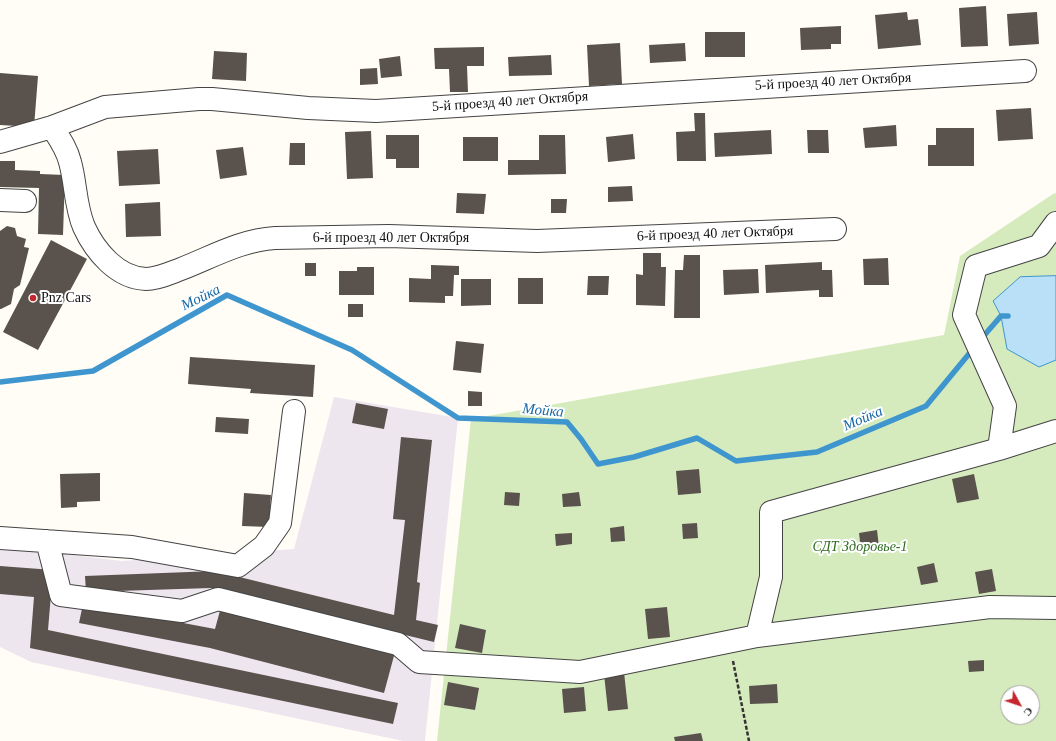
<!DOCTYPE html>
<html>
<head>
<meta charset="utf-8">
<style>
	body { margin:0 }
	#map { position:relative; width:1056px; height:741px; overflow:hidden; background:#fffdf5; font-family:"Times New Roman",serif }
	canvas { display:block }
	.north { position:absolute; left:1000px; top:685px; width:40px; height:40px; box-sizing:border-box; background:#fff; border:1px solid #a0a0a0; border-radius:50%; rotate:130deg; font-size:11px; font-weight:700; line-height:16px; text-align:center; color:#111 }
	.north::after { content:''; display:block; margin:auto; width:14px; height:18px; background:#c4262e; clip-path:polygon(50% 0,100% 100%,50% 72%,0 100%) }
</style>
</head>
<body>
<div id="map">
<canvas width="1056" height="741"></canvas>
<div class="north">С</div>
</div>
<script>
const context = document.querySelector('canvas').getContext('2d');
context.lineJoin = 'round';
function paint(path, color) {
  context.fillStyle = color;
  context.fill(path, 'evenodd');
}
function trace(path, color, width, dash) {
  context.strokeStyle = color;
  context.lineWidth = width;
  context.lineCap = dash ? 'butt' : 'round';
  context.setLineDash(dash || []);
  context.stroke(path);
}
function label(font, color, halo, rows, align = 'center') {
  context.font = font + ' "Times New Roman",serif';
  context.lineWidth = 4;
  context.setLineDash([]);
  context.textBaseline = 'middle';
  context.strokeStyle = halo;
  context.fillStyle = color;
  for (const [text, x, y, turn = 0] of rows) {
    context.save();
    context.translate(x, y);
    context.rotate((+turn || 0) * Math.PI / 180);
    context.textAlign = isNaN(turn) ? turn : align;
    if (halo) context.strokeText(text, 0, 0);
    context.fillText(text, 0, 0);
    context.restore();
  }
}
const industrial = new Path2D(`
	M334 397 458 418 425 741H403L31 662 0 647V546L122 561 294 549Z`);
const green = new Path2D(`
	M1056 193V741H437L471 419 944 335 960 256 1053 194ZM1008 693H1032V717H1008Z`);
const water = new Path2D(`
	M1056 276V360L1039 367 1007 349 1001 316 993 301 1020 277Z`);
const stream = new Path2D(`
	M981 339 1001 316H1008
	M0 382 93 371 227 295 352 350 458 418 567 422 581 439 598 464 634 457 697 438 736 461 817 452 926 406 973 349`);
const building = new Path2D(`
	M986 6 988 46 961 47 959 8Z
	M907 12 908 20 918 19 921 45 878 49 875 15Z
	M1037 12 1039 44 1009 46 1007 14Z
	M841 26V44H831V49L801 50 800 28Z
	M705 32H745V57H705Z
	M620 43 622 84 589 86 587 45Z
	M685 43 686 61 650 63 649 45Z
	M484 47V66H467L468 92H450L449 69H435L434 48Z
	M214 51 247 53 246 81 212 79Z
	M551 55 552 75 509 76 508 57Z
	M400 56 402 76 381 78 379 59Z
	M377 68 378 84 360 85V69Z
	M0 73 38 76 34 127 0 125Z
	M1031 108 1033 139 998 141 996 110Z
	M694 113H705L706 161H677L676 132 695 131Z
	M896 125 897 146 865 148 863 128Z
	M936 128H974V166H928V145H936Z
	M771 130 772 154 715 157 714 133Z
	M807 130H828L829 153H808Z
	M371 131 373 178 347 179 345 132Z
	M633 134 635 159 608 162 606 137Z
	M386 135H419V168H396V159H386Z
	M539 135H565L566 174 508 175V160H539Z
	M463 137H498V161H463Z
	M290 143H305V165H289Z
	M243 147 247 175 220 179 216 150Z
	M158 149 160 184 119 186 117 151Z
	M0 161H15V170L40 171V174L65 175 63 235 38 234 39 188 0 187Z
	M632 186 633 201 608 202V187Z
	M457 193 486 194 484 214 456 213Z
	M551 199H567L566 213H551Z
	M160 202 161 236 126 237 125 204Z
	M7 226 15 228 17 236 26 239 24 247 29 248 20 285 14 289 11 304 1 309H0V231Z
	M51 240 87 259 38 350 3 332Z
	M643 253H661V267H666L665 306 636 305V274L643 275Z
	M684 255H700V318H674L675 270H683Z
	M888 258 889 285H864L863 259Z
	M822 262V270H832L833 297H819V290L766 293 765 265Z
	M305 263H316V276H305Z
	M431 265 459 266V275H454L453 296H445V303L409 302V278L431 279Z
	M357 267H374V295H339V271H357Z
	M758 269 759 293 724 295 723 270Z
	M588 276H609L608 295H587Z
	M518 278H543V304H518Z
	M461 279H491V305L461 306Z
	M348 304H363V317H348Z
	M456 341 484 344 481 373 453 370Z
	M190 357 315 365 313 397 250 393 251 389 188 384Z
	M468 391 482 392V406H468Z
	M356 403 388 409 384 429 352 423Z
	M216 417 249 419 248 434 215 432Z
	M401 437 432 440 417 582 420 583 416 620 438 625 434 642 211 588 86 592 85 576 215 571 394 615 405 520 393 519Z
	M699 469 701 493 678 495 676 471Z
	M100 473V501L77 502V507L61 508 60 474Z
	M974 474 979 499 957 503 952 479Z
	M505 492 520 493 519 506 504 505Z
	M579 492 581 506 563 507 562 494Z
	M244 493 271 495 269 527 242 526Z
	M697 523 698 538 683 539 682 524Z
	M624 526 625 541 611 542 610 528Z
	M877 530 879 547 861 550 859 533Z
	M572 533V544L556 546 555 534Z
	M934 563 938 582 921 585 917 567Z
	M0 566 53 570 48 630 398 703 393 724 30 648 34 597 0 594Z
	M992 569 996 591 979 594 975 572Z
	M83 604 215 629 221 607 395 652 384 693 210 648 79 623Z
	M667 607 670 637 648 639 645 609Z
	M460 624 486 630 482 653 455 648Z
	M984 660V671L969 672 968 661Z
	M624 672 628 709 608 711 604 674Z
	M448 682 479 688 475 710 444 705Z
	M777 684 778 703 750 704 749 686Z
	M584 687 586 711 564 713 562 689Z
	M701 733 703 741H675L674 737Z`);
const path = new Path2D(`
	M733 661 749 741`);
const minor = new Path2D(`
	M52 127C59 138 67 149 70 162 76 183 75 206 84 227 95 251 117 278 146 279 158 279 170 273 181 269 212 257 241 240 275 238L389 236 537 241 835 229
	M0 142 52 127 105 107 199 99H212L308 108 376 111 1025 71
	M0 200 25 201
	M999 449 1005 406 964 315 976 266 1039 246 1056 223
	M0 538 132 547 238 566 264 546 280 523 294 411
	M47 541 61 595 182 611 218 599 398 644 419 662 580 672 757 636 990 607 1056 608
	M757 636 771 577V512L999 449 1056 431`);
const markers = [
	[33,298,4,"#c4262e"]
];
const streetNames = [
	["5-й проезд 40 лет Октября",833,82,-3],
	["5-й проезд 40 лет Октября",510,102,-4],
	["6-й проезд 40 лет Октября",715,234,-2],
	["6-й проезд 40 лет Октября",391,238]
];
const poiNames = [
	["Pnz Cars",41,298]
];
const parkNames = [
	["СДТ Здоровье-1",860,547]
];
const waterNames = [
	["Мойка",201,298,-26],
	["Мойка",543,411,5],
	["Мойка",863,419,-23]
];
paint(industrial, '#eee6ef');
paint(green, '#d5ebbd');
paint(water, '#b9e0f7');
trace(water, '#3f96cf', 1);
trace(stream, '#3f96cf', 5.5);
paint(building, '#5a524d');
trace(minor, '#444', 24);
trace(path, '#333', 2.5, [4, 2]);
trace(minor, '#fff', 22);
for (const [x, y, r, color] of markers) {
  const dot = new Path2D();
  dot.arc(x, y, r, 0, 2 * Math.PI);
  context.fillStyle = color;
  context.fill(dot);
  trace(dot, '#fff', 1.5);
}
label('14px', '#111', '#fff', streetNames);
label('14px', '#111', '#fff', poiNames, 'left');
label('italic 14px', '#2f6b1f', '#fff', parkNames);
label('italic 15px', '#1768a6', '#fff', waterNames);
</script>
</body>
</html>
